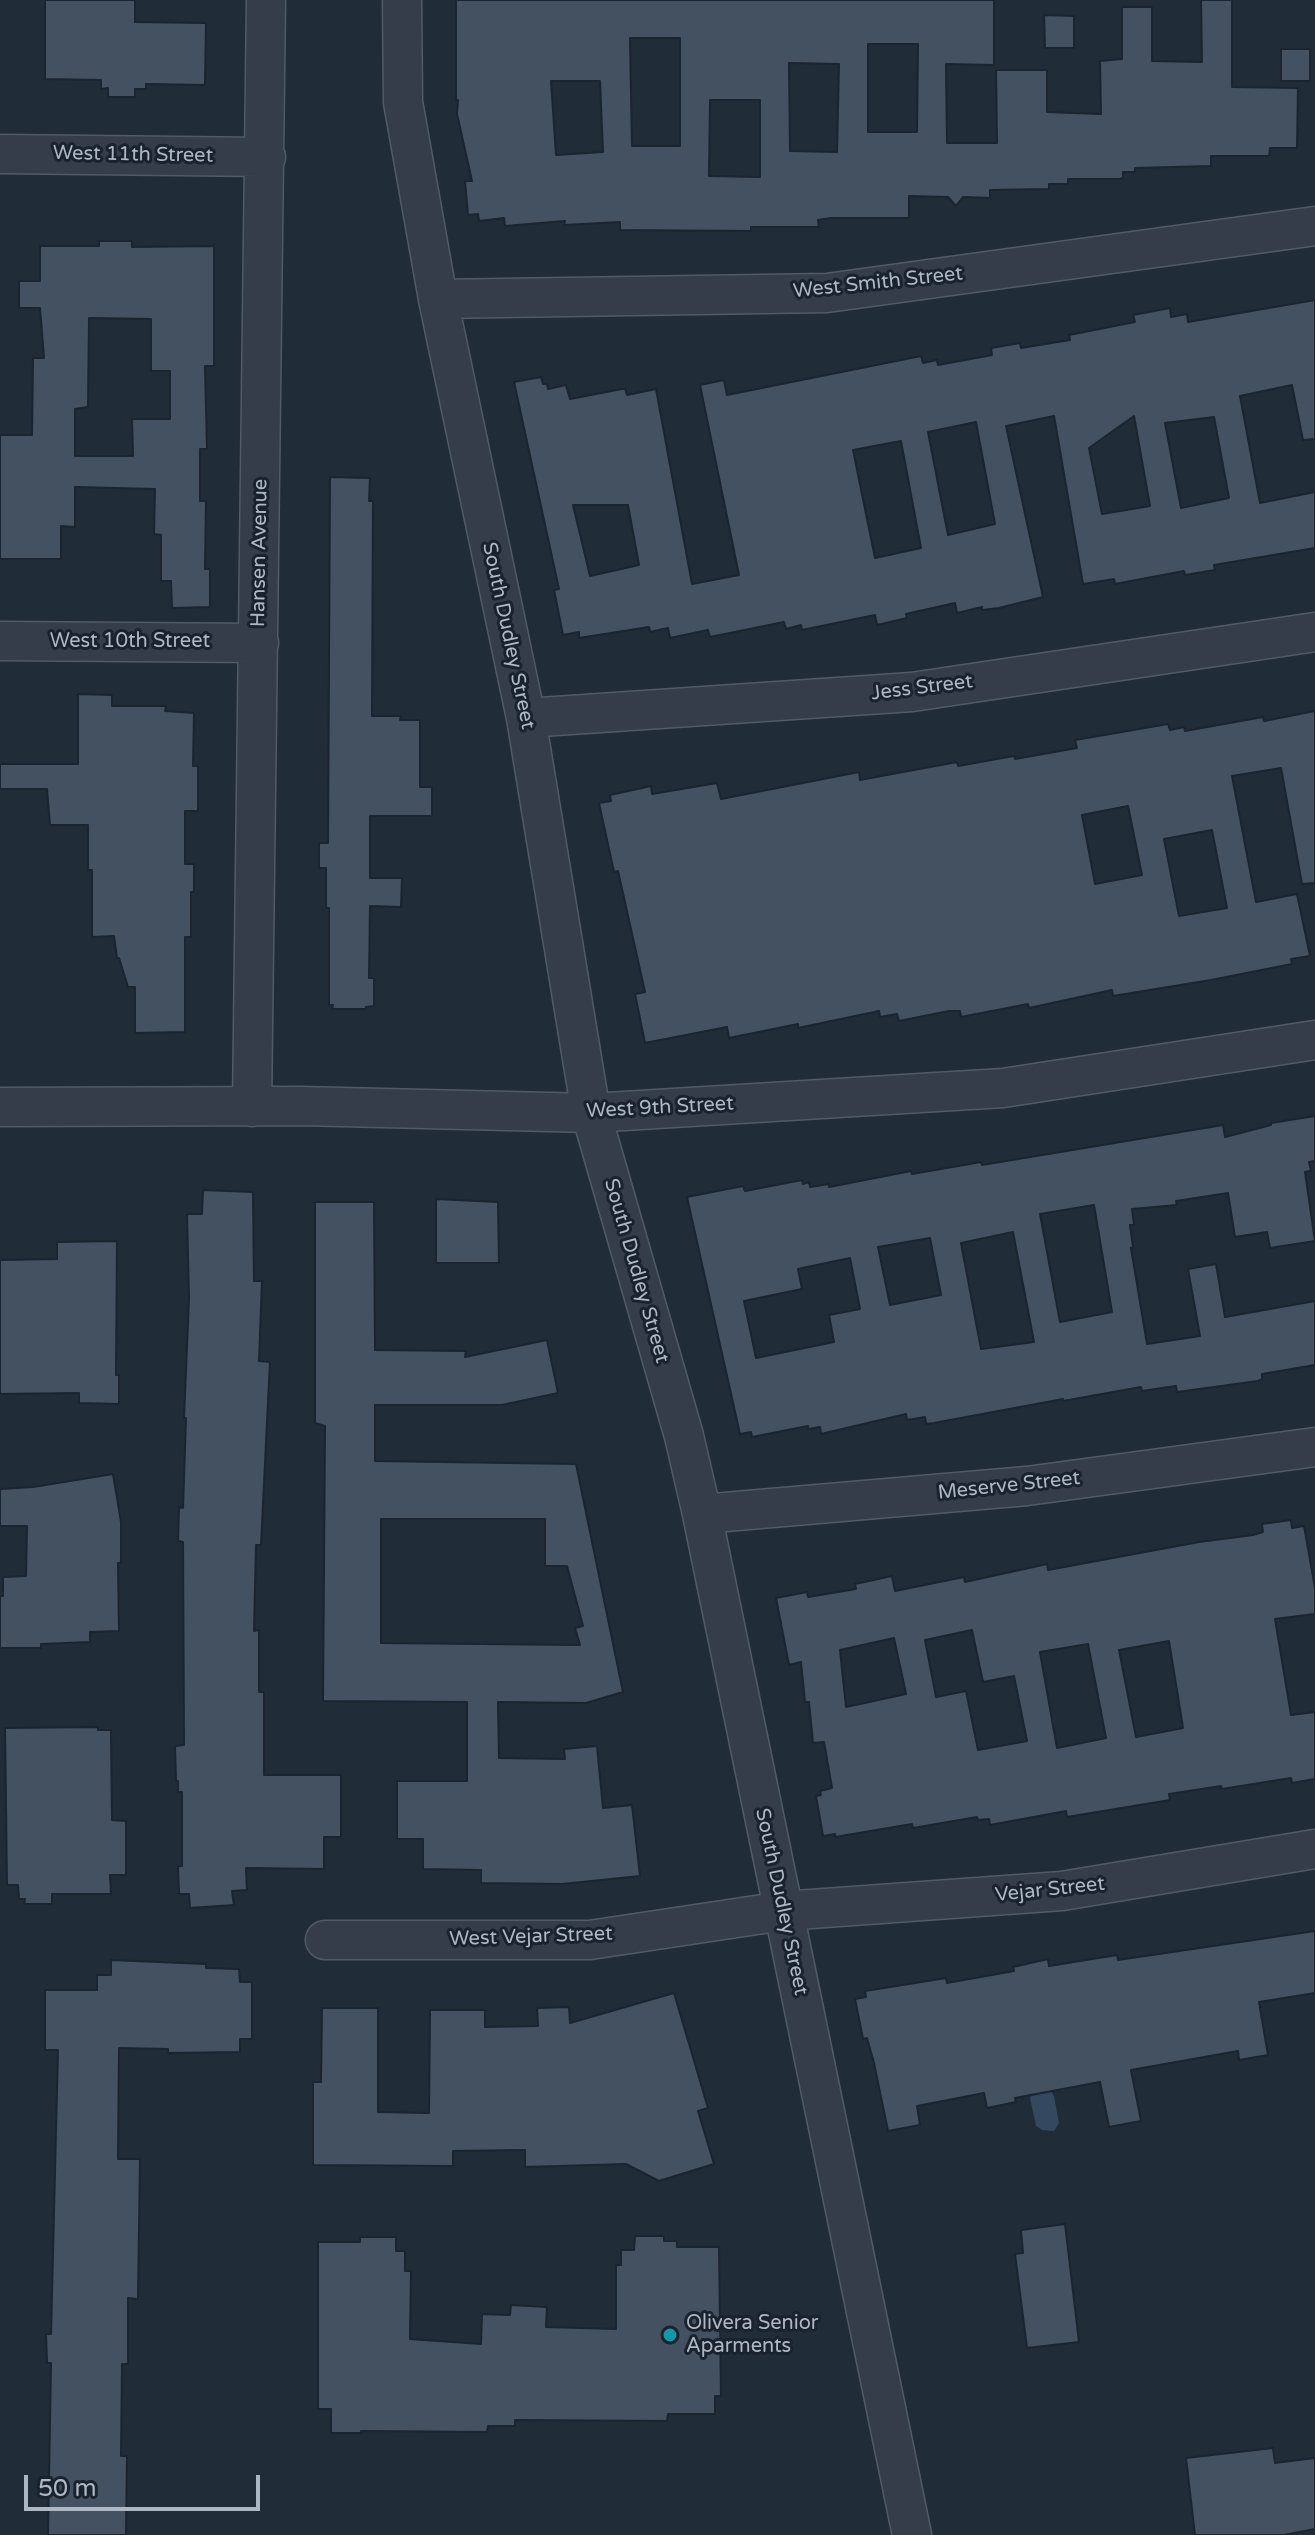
<!DOCTYPE html>
<html>
<head>
<meta charset="utf-8">
<style>
	body { margin:0 }
	#map { position:relative; width:1315px; height:2535px; overflow:hidden; background:#202c38; font-family:"Varela Round",sans-serif }
	canvas { display:block }
	.scale { position:absolute; left:24px; top:2475px; width:236px; height:36px; box-sizing:border-box; border:4px solid #aeb8c5; border-top:0; padding-left:10px; font-size:24px; line-height:28px; white-space:nowrap; color:#aeb8c5; -webkit-text-stroke:6px #19222d; paint-order:stroke }
</style>
</head>
<body>
<div id="map">
<canvas width="1315" height="2535"></canvas>
<div class="scale">50 m</div>
</div>
<script>
const context = document.querySelector('canvas').getContext('2d');
context.lineJoin = 'round';
function paint(path, color) {
  context.fillStyle = color;
  context.fill(path, 'evenodd');
}
function trace(path, color, width, dash) {
  context.strokeStyle = color;
  context.lineWidth = width;
  context.lineCap = dash ? 'butt' : 'round';
  context.setLineDash(dash || []);
  context.stroke(path);
}
function label(font, color, halo, rows, align = 'center') {
  context.font = font + ' "Varela Round",sans-serif';
  context.lineWidth = 6;
  context.setLineDash([]);
  context.textBaseline = 'middle';
  context.strokeStyle = halo;
  context.fillStyle = color;
  for (const [text, x, y, turn = 0] of rows) {
    context.save();
    context.translate(x, y);
    context.rotate((+turn || 0) * Math.PI / 180);
    context.textAlign = isNaN(turn) ? turn : align;
    if (halo) context.strokeText(text, 0, 0);
    context.fillText(text, 0, 0);
    context.restore();
  }
}
const water = new Path2D(`
	M1050 2090 1054 2096 1059 2123 1054 2131 1042 2130 1036 2126 1030 2098 1032 2092Z`);
const building = new Path2D(`
	M45 0H135V22L206 23 205 85 146 84V89H135V97H108V88L101 89V80L45 79Z
	M456 0H994V65L946 64 947 143H997L996 70H1047V112L1101 114 1100 61 1122 59V7H1152V61L1202 62 1201 0H1232V87L1298 88 1297 148H1270L1269 156H1211V166L1135 168V172H1123V178L1120 179H1068V184H1049V189L990 190V198L963 197 956 206 948 197 909 196V218H831L818 220 819 227H751V231L620 230V222L564 225 565 221 505 226 504 218 479 221 478 214 468 215 465 181H472L457 114 458 100 456 101ZM630 38H680V146H632ZM868 44H918L917 132H868ZM789 63 839 64 837 152 790 151ZM551 81H600L603 152 556 155ZM710 100H760V177L709 176Z
	M1044 15 1074 16V48H1045Z
	M1281 49H1310V81H1281Z
	M99 241H132V247L214 246V366H205L207 449H200V501H206L205 569H210V607L172 608 171 581H161V535L154 534 155 489 75 487V527L61 526V559H0V435H32L33 358H44L40 308H19V281H40V246H99ZM89 318 151 319V371H170V419H132L133 456H75V409L88 407Z
	M1315 300V439L1303 440 1292 385 1240 396 1260 503 1315 492V548L1214 565 1215 570 1185 575 1184 571 1115 584 1114 579 1083 584 1054 416 1006 426 1043 597 999 608 982 610V607L957 613 955 603 906 614 907 618 877 625 875 615 802 630 801 625 786 629 784 622 710 637 708 630 670 638 668 628 650 632 649 627 579 638V632L563 635 554 590 559 589 514 382 541 377 543 384H547L548 389 566 385 570 399 622 389H625L627 395 656 389 692 584 739 575 700 385 724 380 727 395 921 356 923 363 937 360 938 365 992 355 991 348 1020 343 1021 348 1070 340 1069 335 1135 322 1133 315 1170 308 1171 317 1187 314 1188 322ZM1134 416 1150 506 1102 514 1089 448ZM1214 417 1229 498 1181 508 1165 423ZM976 422 995 524 948 535 928 432ZM901 441 921 548 875 558 853 450ZM573 505H628L639 565 590 576Z
	M330 477 370 478 369 501H373L372 716H401L400 720H420V787H432V816H370V878H402L401 907 370 906 369 978H374V1006L366 1007V1009H332L333 1005H329V908H326V868H319V843H328Z
	M78 694 112 695V706H166L165 711 194 713 193 766H198V811H185V864H194V892H191V937H185V1032L135 1033V987H128L119 958H117L114 936 92 937V870H88V825H50L47 789H0V764H78Z
	M1315 711V883L1302 884 1281 768 1232 776 1256 902 1297 894 1310 956 1291 959 1292 964 1211 980 1113 996 1112 990 1029 1008 1028 1004 961 1017 960 1011H949L899 1021 897 1014 880 1017 879 1011 798 1028V1024L729 1038 727 1027 645 1043 635 994 645 992 618 871 614 872 599 803 611 801 610 795 651 786 652 794 717 783 721 799 859 772 860 780 957 762 958 766 1014 756 1015 759 1077 748 1075 740 1168 724 1170 730 1184 727 1185 731 1263 717 1264 721ZM1128 806 1142 875 1095 884 1082 815ZM1212 830 1227 908 1179 916 1164 839Z
	M1315 1116V1161L1309 1162 1311 1171 1305 1172 1315 1241 1270 1248 1267 1232 1235 1237 1228 1193 1176 1201 1177 1205 1132 1209 1134 1225H1130L1133 1247 1131 1248 1147 1344 1200 1336 1188 1269 1216 1264 1225 1317 1315 1301V1365L1262 1374V1379L1258 1381 1177 1392 1176 1386 1142 1391 1141 1387 1063 1401V1399L934 1423 926 1424 925 1417 907 1420 906 1414 821 1434 820 1427 808 1429V1426L752 1437 751 1432 740 1434 687 1197 743 1186 745 1191 802 1180 803 1184 809 1182 810 1187 829 1184V1187L911 1171 912 1174 981 1162 982 1165 1223 1125 1225 1137 1271 1125V1123ZM1094 1205 1112 1312 1060 1322 1040 1214ZM1013 1232 1034 1342 981 1349 961 1243ZM930 1238 941 1295 890 1305 878 1247ZM850 1258 860 1309 829 1315 834 1342 756 1358 744 1301 802 1289 798 1269Z
	M203 1190 253 1192 254 1281H262L259 1361 270 1362 261 1545H256L254 1631 259 1630V1692H264V1775H341V1837H324V1869L246 1868 247 1890 232 1891 234 1905 190 1908 189 1894H179L178 1866H182V1792H178V1781H176L175 1746 184 1745 183 1542 178 1541 179 1507 183 1508 186 1418H184L189 1298 187 1214H202Z
	M436 1199 498 1202 499 1263H436Z
	M315 1202H374L375 1350 466 1351 465 1357 547 1340 558 1393 502 1405H375V1461L576 1464 623 1692 586 1703 498 1702 499 1758 565 1759 564 1749 597 1746 603 1808 632 1805 640 1876 562 1884 481 1883V1870L423 1869V1839H397V1781H467V1702L323 1701 325 1426 315 1423ZM381 1519H545V1566H567L583 1626 575 1628 580 1645 381 1643Z
	M117 1241 116 1375H119V1404L79 1403V1393L0 1394V1260L57 1259V1242Z
	M113 1474 121 1522V1563H118L119 1631 90 1632V1642L41 1644V1648H0V1596H3V1577L26 1576 27 1526H0V1489L33 1487Z
	M1291 1520 1292 1528 1304 1526 1315 1588V1614L1275 1619 1291 1715 1315 1712V1779L1292 1783 1291 1778 1222 1789 1221 1786 1169 1794 1170 1800 1067 1817 1066 1811 990 1825 989 1819 978 1820 977 1817 913 1828 912 1824 835 1837V1834L823 1836 816 1796 821 1795 820 1791 832 1788 824 1742 813 1743 809 1702H805L801 1662 789 1665 776 1598 807 1592 808 1597 856 1589 855 1584 892 1576 895 1591 964 1577 965 1582 1047 1564 1048 1570 1199 1542 1253 1535 1263 1532 1262 1524ZM972 1630 983 1682 1014 1676 1027 1741 978 1750 966 1691 936 1697 925 1640ZM894 1638 906 1694 846 1707 840 1650ZM1169 1641 1183 1728 1136 1737 1119 1650ZM1088 1644 1106 1738 1057 1748 1040 1652Z
	M98 1727V1730H111L112 1820 126 1821V1875H110L111 1894H52V1904H24L25 1899H19L18 1885H7L5 1728Z
	M1315 1931V1993L1259 2002 1268 2055 1239 2060 1238 2051 1131 2070 1141 2121 1109 2127 1100 2082 1015 2098 1016 2102 987 2108 984 2093 917 2106 920 2125 888 2131 874 2063 867 2038 863 2039 855 1999 866 1997 865 1991 946 1978 947 1983 1014 1971 1013 1967 1048 1959 1049 1966 1117 1955 1118 1960Z
	M111 1960 206 1964V1968L239 1969 240 1982H252V2039H240V2052L168 2053V2049L119 2048 118 2159H140L138 2299 128 2298V2364H122L121 2456H127L126 2535H48L51 2363H47L46 2334H51L58 2050H45V1990H97V1975H111Z
	M674 1993 708 2108 698 2111 714 2164 659 2181 626 2164 525 2167V2150L453 2151V2166L313 2165V2082H321L322 2008H378V2112L429 2113 430 2010H485V2027L538 2026 537 2008 569 2007 570 2023Z
	M1065 2224 1079 2342 1027 2348 1015 2254 1023 2253 1021 2230Z
	M635 2236H664V2241H677V2247H719L721 2396H715V2414H668L667 2421 515 2420V2426H488L487 2432 361 2431 362 2433H331V2409H318V2242H360V2237H396V2251H405V2271H411L410 2339 481 2344 482 2314 510 2315 511 2305 547 2307 546 2327 616 2329V2265H621V2250H634Z
	M1273 2448 1275 2463 1315 2458V2529L1284 2535H1195L1186 2458Z`);
const minor = new Path2D(`
	M402 0 403 102 438 299 526 718 591 1113 684 1436 702 1514 912 2535
	M0 154 266 157
	M438 299 827 293 1315 226
	M0 641 259 643
	M526 718 912 692 1315 632
	M0 1107 300 1106 591 1113 1003 1088 1315 1040
	M252 1107 266 0
	M702 1514 1027 1486 1315 1447
	M325 1940H590L783 1911 1062 1891 1315 1849`);
const markers = [
	[670,2335,8,"#0f9aa8"]
];
const streetNames = [
	["West 11th Street",133,155,1],
	["West Smith Street",878,283,-6],
	["Hansen Avenue",260,553,-89],
	["South Dudley Street",508,636,78],
	["West 10th Street",130,642],
	["Jess Street",922,688,-7],
	["West 9th Street",660,1108,-3],
	["South Dudley Street",636,1271,74],
	["Meserve Street",1009,1486,-6],
	["Vejar Street",1050,1890,-6],
	["South Dudley Street",781,1902,78],
	["West Vejar Street",531,1937,-2]
];
const poiNames = [
	["Olivera Senior",686,2324],
	["Aparments",686,2347]
];
paint(water, '#344860');
paint(building, '#435160');
trace(building, '#1b242f', 2);
trace(minor, '#515b66', 41);
trace(minor, '#343d49', 38);
for (const [x, y, r, color] of markers) {
  const dot = new Path2D();
  dot.arc(x, y, r, 0, 2 * Math.PI);
  context.fillStyle = color;
  context.fill(dot);
  trace(dot, '#19222d', 3);
}
label('20px', '#aeb8c5', '#19222d', streetNames);
label('20px', '#aeb8c5', '#19222d', poiNames, 'left');
</script>
</body>
</html>
